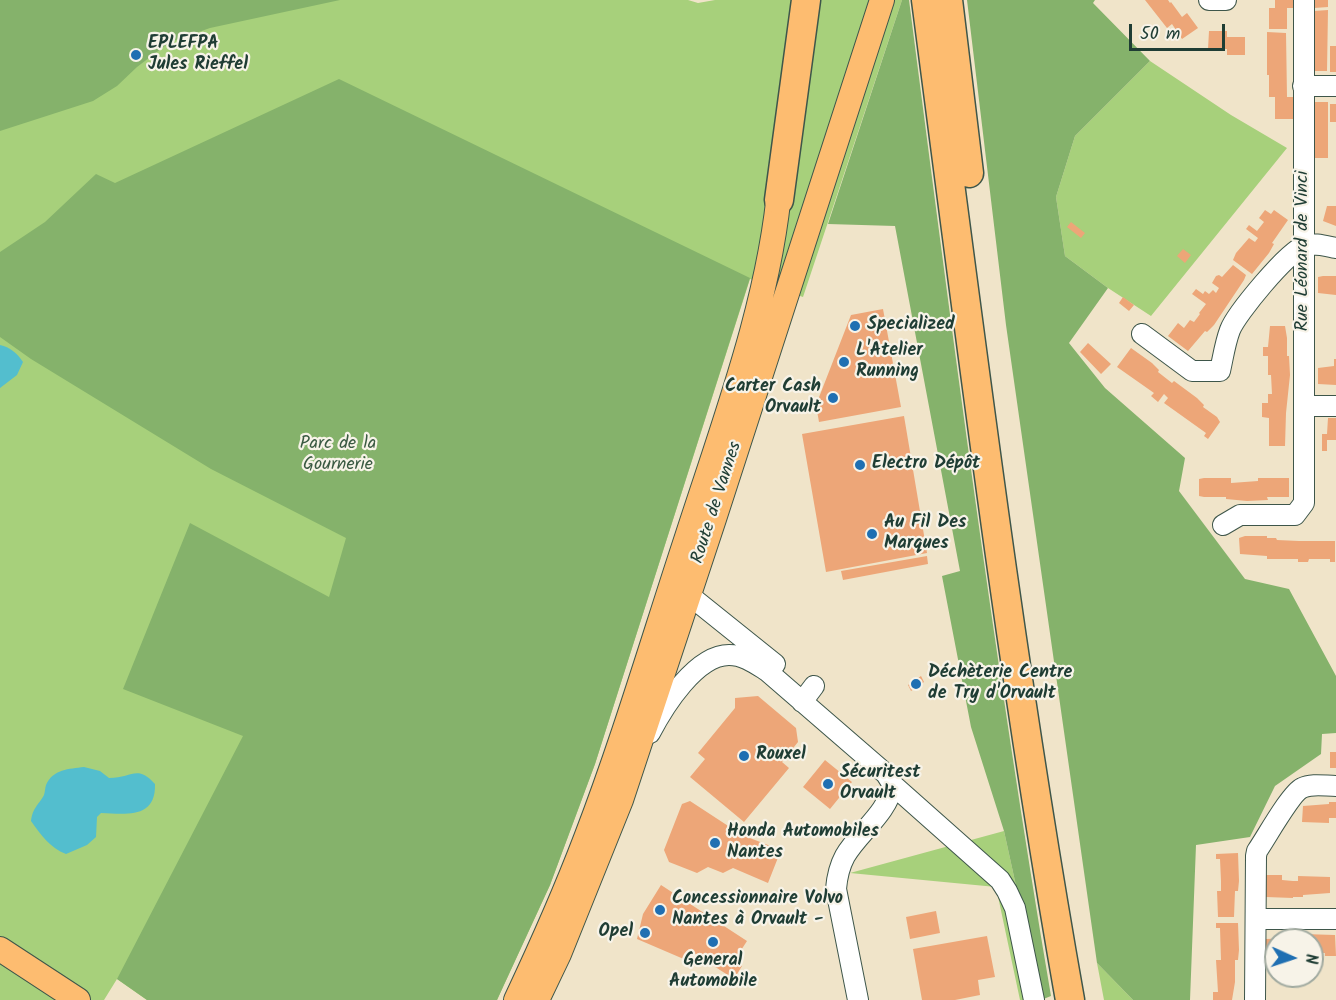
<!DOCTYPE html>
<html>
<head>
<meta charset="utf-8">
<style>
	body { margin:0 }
	#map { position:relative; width:1336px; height:1000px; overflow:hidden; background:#f0e4c9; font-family:Kalam,sans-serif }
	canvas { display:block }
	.north { position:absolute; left:1264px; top:928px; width:60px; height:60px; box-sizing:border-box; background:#f7f3e8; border:2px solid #a1aaa0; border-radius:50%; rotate:93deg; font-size:16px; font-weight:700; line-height:24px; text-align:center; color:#1f3d34 }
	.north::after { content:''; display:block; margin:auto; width:21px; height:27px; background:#1f6fb2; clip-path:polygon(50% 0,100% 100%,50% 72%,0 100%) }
	.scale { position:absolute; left:1129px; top:24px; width:96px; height:27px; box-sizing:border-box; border:3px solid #1f3d34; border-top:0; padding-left:8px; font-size:18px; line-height:21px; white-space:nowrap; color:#1f3d34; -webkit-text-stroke:4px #f7f3e8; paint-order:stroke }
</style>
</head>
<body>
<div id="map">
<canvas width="1336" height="1000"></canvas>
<div class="north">N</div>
<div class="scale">50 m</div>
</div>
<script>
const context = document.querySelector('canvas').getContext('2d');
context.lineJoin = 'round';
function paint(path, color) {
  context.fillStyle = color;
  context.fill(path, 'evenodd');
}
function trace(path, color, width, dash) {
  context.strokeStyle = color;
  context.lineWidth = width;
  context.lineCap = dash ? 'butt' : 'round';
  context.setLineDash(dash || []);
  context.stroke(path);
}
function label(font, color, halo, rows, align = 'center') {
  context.font = font + ' Kalam,sans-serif';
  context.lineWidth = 4.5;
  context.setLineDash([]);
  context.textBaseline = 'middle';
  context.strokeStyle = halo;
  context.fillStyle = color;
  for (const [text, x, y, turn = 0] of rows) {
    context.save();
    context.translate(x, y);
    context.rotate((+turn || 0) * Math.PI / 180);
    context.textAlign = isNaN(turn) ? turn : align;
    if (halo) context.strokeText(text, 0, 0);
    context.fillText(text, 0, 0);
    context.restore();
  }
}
const green = new Path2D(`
	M0 0H688L698 3 715 0H902L803 297 750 279 595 764 550 885 497 1000H147L117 979 104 1000H0Z
	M1150 61 1231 115 1287 148 1151 316 1108 288 1065 256 1056 197 1075 136Z
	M1004 831 1041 1000H1020L996 887 850 873Z
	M1097 963 1133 1000H1104Z`);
const forest = new Path2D(`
	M0 0H340L210 28 170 42 137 67 117 86 93 101 0 131Z
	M902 0H909C952 333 995 665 1051 996L1041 1000 1004 831 971 727 942 576 960 571 895 226 828 224Z
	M967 0H1095L1093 3 1150 61 1075 136 1056 197 1065 256 1108 288 1069 343 1105 388 1185 458 1179 491 1245 579 1289 589 1336 676V733L1322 734 1321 754 1275 786 1250 837 1196 845 1190 1000H1133L1097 963 1006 325Z
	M339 79 750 278 595 764 550 885 497 1000H147L117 979 243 736 123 689 190 523 329 597 346 538 211 469 31 359 0 337V252L45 222 96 174 115 183Z`);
const water = new Path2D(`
	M0 345C10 347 17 353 23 362L17 375 0 388Z
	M84 767 100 771 109 778C132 778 137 764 155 784 156 819 126 814 101 813L97 817 96 837 87 845 66 854C50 848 41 835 31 821 33 807 38 806 44 795 45 792 45 788 46 785 53 769 69 769 84 767Z`);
const building = new Path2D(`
	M1145 0H1168L1170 3 1171 2 1182 17 1187 13 1198 28 1182 39 1172 24 1167 28Z
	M1275 0H1294L1293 8H1287V29H1269V8H1275Z
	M1314 0H1328V7L1314 8Z
	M1328 10 1327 71H1314V11Z
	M1209 31H1227V37H1245V55H1227V49H1208Z
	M1267 32 1286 33 1287 97H1293V119H1275V97H1269V75H1267Z
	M1330 46H1336V72H1330Z
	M1314 102H1328V158H1314Z
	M1330 104H1336V122H1330Z
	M1327 206H1336V226L1323 221Z
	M1265 210 1271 214 1274 210 1288 220 1272 243 1274 244 1269 253 1252 274 1233 260 1236 253 1249 238 1255 242 1258 238 1246 229 1249 225 1257 231 1264 222 1259 218Z
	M1071 222 1085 233 1081 238 1067 227Z
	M1183 249 1191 255 1185 263 1177 256Z
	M1233 265 1246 275 1244 280 1214 325 1207 332 1205 331 1188 351 1168 336 1178 323 1184 328 1190 320 1194 322 1200 314 1199 313 1206 304 1192 294 1196 289 1203 294 1205 291 1209 294 1213 290 1216 293 1219 288 1212 283 1216 276 1219 275 1222 277Z
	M1323 276H1336V295L1318 293V277Z
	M1123 297 1134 305 1129 311 1119 303Z
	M883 309 901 407 819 422 816 405 851 315Z
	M1270 326H1285L1287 338V356H1289L1290 375 1286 413 1285 446H1269V418L1262 417V403H1268V394H1272L1271 375H1268V356H1263V347H1268Z
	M1088 343 1111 364 1101 374 1080 352Z
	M1131 348 1152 363 1159 370 1158 372 1172 383 1174 381 1197 398 1204 405 1203 407 1217 417 1220 422 1208 439 1204 436 1206 433 1164 403 1168 398 1164 394 1158 402 1151 396 1154 393 1117 367Z
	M1334 359H1336V385L1318 384V368L1334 366Z
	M904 416 927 553 826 572 802 434Z
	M1328 418H1336V440H1327V451H1322V434H1327Z
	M1204 478H1231V483L1258 481V478H1289V497H1267L1268 500 1247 501 1226 499V497H1204L1199 496V479Z
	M1245 536H1267V538H1276L1277 540 1299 541H1335V562H1330V559H1309L1308 562H1298V559H1267V556L1240 554 1239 538Z
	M927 556 928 564 843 580 841 571Z
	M921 676 924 682 911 691 908 685Z
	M758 696 796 728 798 742 782 762 789 768 744 822 690 777 705 759 698 753 735 708V698Z
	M1330 752H1336V768H1330Z
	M825 760 852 782 830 809 803 787Z
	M690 801 742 835 781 850 768 883 733 868 723 873 708 867 697 873 669 862 664 850 682 804Z
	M1329 802H1336V818H1329V823L1302 822 1303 806 1329 804Z
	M1238 853 1239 881 1238 891H1235L1234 917H1218L1217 891H1221V881L1220 859H1216V854Z
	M1266 875H1282V880L1293 881H1298V876L1330 877V893L1303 895V897H1293V898L1266 897Z
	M661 885 747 941 734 961 742 966 734 979 692 952 686 960 637 939 643 914Z
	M936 911 940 933 910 939 906 917Z
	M1216 923H1238L1239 950 1238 960H1235V982L1232 1000H1213V992H1218L1216 960H1221L1220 928H1216Z
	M1303 934 1335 935 1336 956H1325V953H1312V940H1276V956L1266 955V939L1293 938V935H1303Z
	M987 936 995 977 978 980 980 995 955 1000H922L913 949Z`);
const minor = new Path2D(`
	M1209 0H1226
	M1303 86H1336
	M1142 334 1192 371H1220C1223 358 1225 343 1230 330 1236 314 1288 251 1304 246 1313 242 1326 246 1336 248
	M1305 406H1336
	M1223 525 1240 515H1295L1304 503V0
	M689 595 775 664
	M802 702 814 686
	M650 733C664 706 696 655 729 655 744 655 756 664 767 671L886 774 893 785 1000 880 1007 891 1015 908 1034 1000
	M1256 919H1336
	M858 1000 836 889C837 877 839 867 845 856 859 832 887 814 893 785
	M1255 1000 1256 856 1257 851C1266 838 1291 793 1302 788 1312 783 1325 786 1336 786`);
const major = new Path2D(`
	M0 949 78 1000
	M516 1000C541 947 565 893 586 838 624 739 654 637 687 537 723 425 771 299 780 182
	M537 1000 559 954 621 800 714 519 882 0`);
const highway = new Path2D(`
	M926 0C970 334 1011 668 1070 1000
	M948 0 969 173
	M779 200 806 0`);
const markers = [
	[136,55,6,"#1f6fb2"],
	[855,326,6,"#1f6fb2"],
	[844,362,6,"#1f6fb2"],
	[833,398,6,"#1f6fb2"],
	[860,465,6,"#1f6fb2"],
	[872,534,6,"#1f6fb2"],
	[916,684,6,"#1f6fb2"],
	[744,756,6,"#1f6fb2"],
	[828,784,6,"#1f6fb2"],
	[715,843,6,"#1f6fb2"],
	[660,910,6,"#1f6fb2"],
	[645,933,6,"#1f6fb2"],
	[713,942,6,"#1f6fb2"]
];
const poiNames = [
	["EPLEFPA",148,45],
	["Jules Rieffel",148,66],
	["Specialized",867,326],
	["L'Atelier",856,352],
	["Running",856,373],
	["Carter Cash",821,388,"right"],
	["Orvault",821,409,"right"],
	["Electro Dépôt",872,465],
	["Au Fil Des",884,524],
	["Marques",884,545],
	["Déchèterie Centre",928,674],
	["de Try d'Orvault",928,695],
	["Rouxel",756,756],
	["Sécuritest",840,774],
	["Orvault",840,795],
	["Honda Automobiles",727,833],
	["Nantes",727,854],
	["Concessionnaire Volvo",672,900],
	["Nantes à Orvault -",672,921],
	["Opel",633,933,"right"],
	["General",713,962,"center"],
	["Automobile",713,983,"center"]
];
const streetNames = [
	["Rue Léonard de Vinci",1304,251,-90],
	["Route de Vannes",718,503,-72]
];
const parkNames = [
	["Parc de la",338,445],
	["Gournerie",338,466]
];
paint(green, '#a7d07b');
paint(forest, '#85b26b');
paint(water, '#53bece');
paint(building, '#eda678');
trace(minor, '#3e564a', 22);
trace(major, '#3e564a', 26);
trace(highway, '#3e564a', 31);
trace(minor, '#fff', 20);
trace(major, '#fdbc70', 24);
trace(highway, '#fdbc70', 28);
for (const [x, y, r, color] of markers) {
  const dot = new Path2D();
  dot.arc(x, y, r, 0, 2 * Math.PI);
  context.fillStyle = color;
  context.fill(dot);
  trace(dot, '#f7f3e8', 2);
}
label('bold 18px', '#1f3d34', '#f7f3e8', poiNames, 'left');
label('18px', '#1f3d34', '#f7f3e8', streetNames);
label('18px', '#3a5a42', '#f7f3e8', parkNames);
</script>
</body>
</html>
